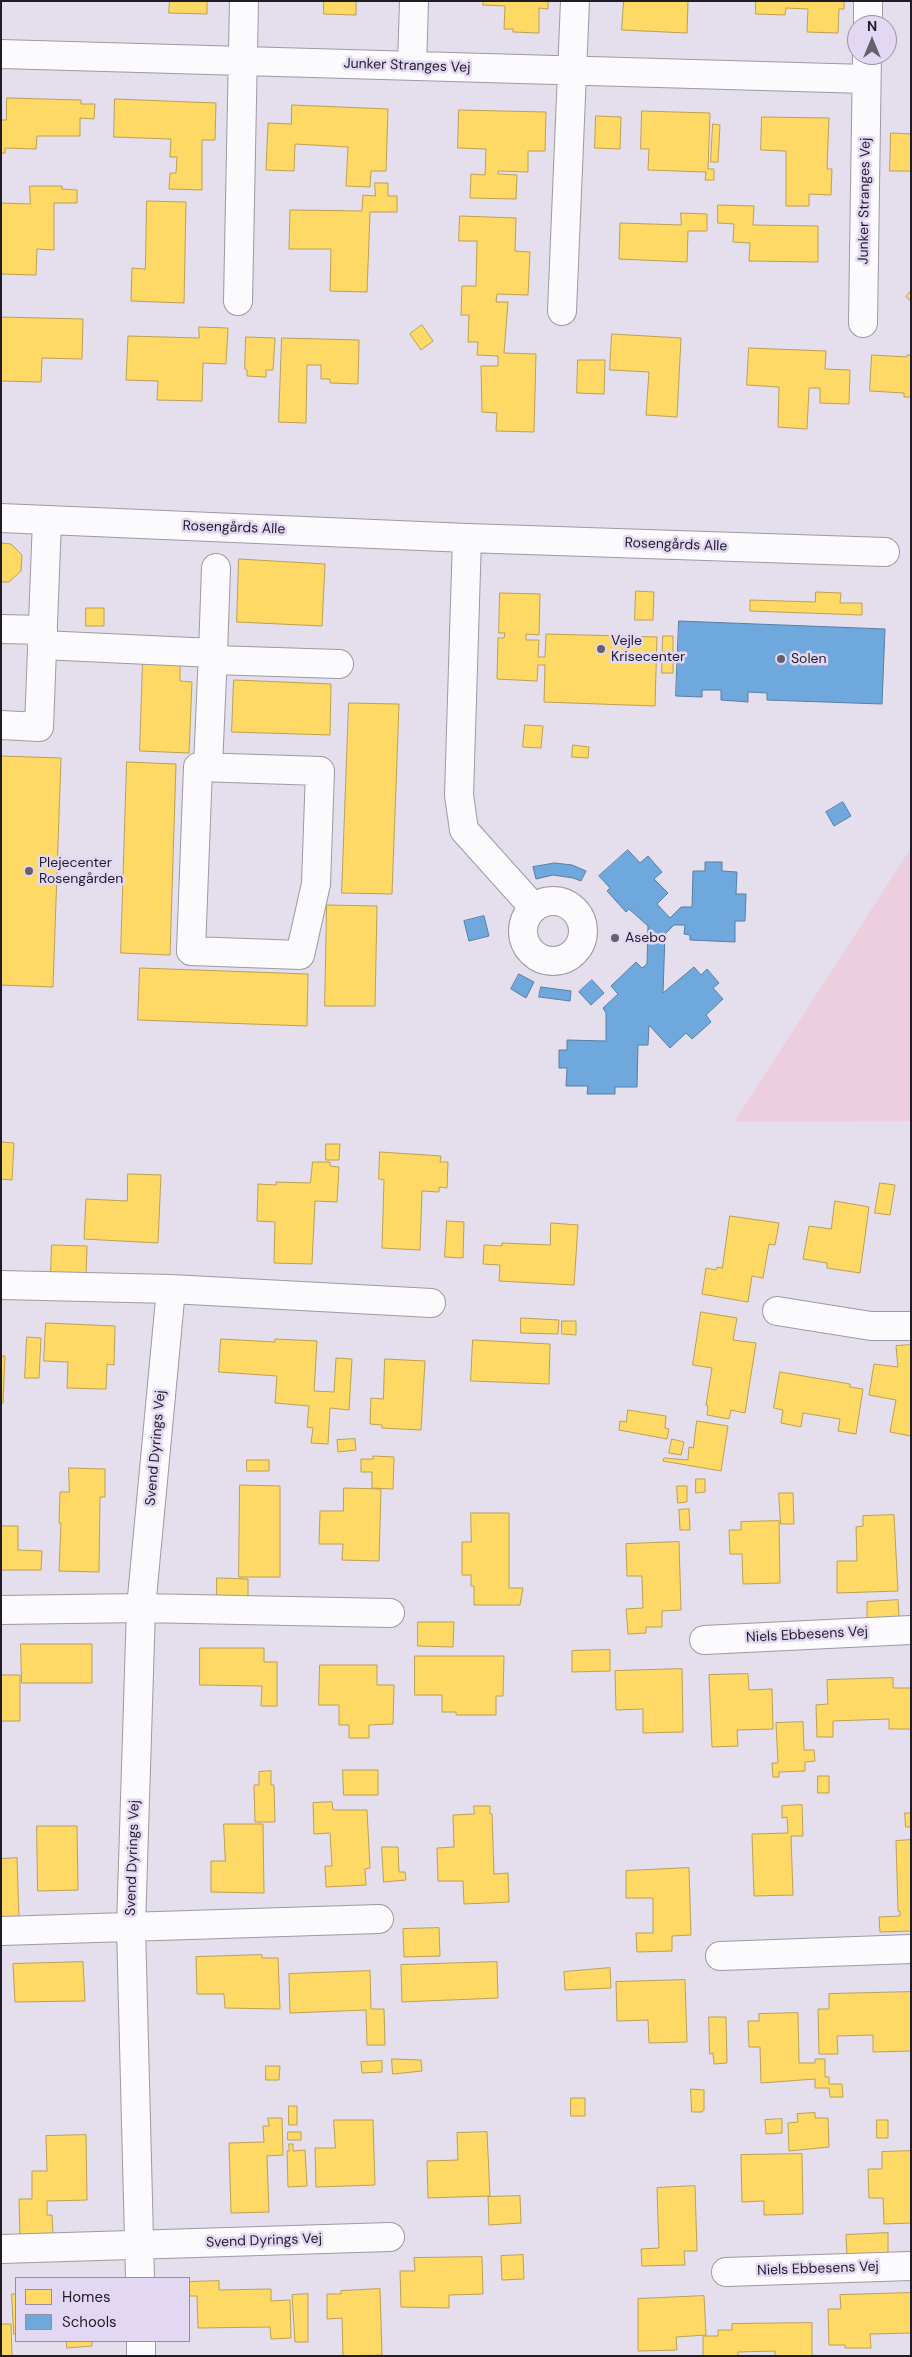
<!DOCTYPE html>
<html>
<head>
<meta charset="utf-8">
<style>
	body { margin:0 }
	#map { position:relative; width:912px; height:2357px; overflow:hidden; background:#e4deed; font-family:"DM Sans",sans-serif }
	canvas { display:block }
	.frame { position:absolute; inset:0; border:2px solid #201c25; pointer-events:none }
	.legend { position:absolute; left:15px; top:2277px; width:175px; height:65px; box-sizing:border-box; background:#e3d8f3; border:1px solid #958da1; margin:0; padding:6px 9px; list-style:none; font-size:15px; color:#201c25 }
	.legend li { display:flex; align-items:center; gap:10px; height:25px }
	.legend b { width:25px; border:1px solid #958da1 }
	.north { position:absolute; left:847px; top:15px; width:50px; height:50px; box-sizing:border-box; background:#e3d8f3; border:1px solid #958da1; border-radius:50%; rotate:0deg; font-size:14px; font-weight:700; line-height:20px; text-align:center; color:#201c25 }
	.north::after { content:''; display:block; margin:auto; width:18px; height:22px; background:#65606b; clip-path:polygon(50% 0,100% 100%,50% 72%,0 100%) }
</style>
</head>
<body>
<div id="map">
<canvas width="912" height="2357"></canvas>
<div class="frame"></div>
<ul class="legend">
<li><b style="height:14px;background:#ffd966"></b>Homes</li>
<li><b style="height:14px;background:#6fa8dc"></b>Schools</li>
</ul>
<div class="north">N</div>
</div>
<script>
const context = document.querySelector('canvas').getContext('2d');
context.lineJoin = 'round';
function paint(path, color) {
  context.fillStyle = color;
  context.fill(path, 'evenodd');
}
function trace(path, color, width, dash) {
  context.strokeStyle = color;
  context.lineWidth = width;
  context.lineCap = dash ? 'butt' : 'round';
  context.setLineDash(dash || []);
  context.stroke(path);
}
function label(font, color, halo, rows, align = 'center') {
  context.font = font + ' "DM Sans",sans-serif';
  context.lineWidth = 5;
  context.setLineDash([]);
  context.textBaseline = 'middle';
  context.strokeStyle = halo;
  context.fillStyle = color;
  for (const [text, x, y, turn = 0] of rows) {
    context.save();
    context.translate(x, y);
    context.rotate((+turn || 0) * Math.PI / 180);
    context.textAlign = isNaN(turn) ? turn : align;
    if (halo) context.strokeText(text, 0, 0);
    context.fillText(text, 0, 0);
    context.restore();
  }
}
const green = new Path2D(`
	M911 848V1121L734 1122Z`);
const homes = new Path2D(`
	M170 1H207V14L169 13Z
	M324 1H356V15L324 14Z
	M484 1H548V9L539 8V33L513 32V29H504L505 6 483 5Z
	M624 1H688L687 33 622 30Z
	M756 1H844V9H839L838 33 807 32 808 9 786 8 785 15 756 14Z
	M7 98 81 100V104H95L94 119 80 118V136H37L36 149 5 148V153H1V120H6Z
	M115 99 216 103 215 140H202V190L169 189 170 173H176L177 157H170L171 139 114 137Z
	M292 105 388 109 386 171H371L370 187 346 186 348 147 295 144 294 171 266 170 268 123 291 124Z
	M459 110 546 112 545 151H528V172L498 171V174L517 175 516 199 470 198 471 174 485 175 486 149 458 148Z
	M642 111 710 113 708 169H714V180H705L706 172 648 170 649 149H641Z
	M596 116 621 117 620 149 595 148Z
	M762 117 829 118 827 169H832L831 195 809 194V206H786V151L761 150Z
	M713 124 720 125 718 162H711Z
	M891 133 911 134V171H890Z
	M375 183H388V196H397V212H370L367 292 330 291 331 249H289L290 210 362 211 363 195 375 196Z
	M30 186H62V189L77 190V203H54V250L37 249 36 275 1 274V203L30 204Z
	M147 201 186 202 184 303 131 301 132 268 145 269Z
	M718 205 754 206 753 225 818 226V262L749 261 750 243 733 242 734 224 718 223Z
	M681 213 707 214V231H688L687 262 619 259 620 223 681 225Z
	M460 216 516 218 515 251 530 252 528 295 497 294 496 302H508L504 353 536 354 534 432 496 431 497 413 482 412 481 366H498V356L477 355 478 342H468L469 315H461L462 286H476L477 241H459Z
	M911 291V301L906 297Z
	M1 317 83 319 82 359 42 358 41 382 2 381Z
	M422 325 433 341 421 350 410 334Z
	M199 327 228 328 226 364 203 363 202 401 157 400 158 381 126 380 128 336 199 338Z
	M612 334 681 338 677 417 646 415 649 372 610 370Z
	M246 337 275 338 273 370H266V377L247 376V370L245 369Z
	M282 338 359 340 358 384 330 383V379H321V365H307L306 423 279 422Z
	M749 348 826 351 825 369 850 370 849 404 820 403V388H809L807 429 778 427 779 387 747 385Z
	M872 355 907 357V355H911V397H904V393L870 391Z
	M578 360H605L604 394 577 393Z
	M1 543 11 544 22 555 21 571 9 582H1Z
	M239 559 325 564 322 626 237 622Z
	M636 591 654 592 653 620H635Z
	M816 592 841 593 840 603H862V615L750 611V600L815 602Z
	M500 593 540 594 539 635 526 634V640H539L538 657H545L546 634 657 637 655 706 544 702 545 665H538L537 681 497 679 498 638H504L505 633H499Z
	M86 608H104V626H86Z
	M663 636H673V673H662Z
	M143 661 180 662V681L192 682 189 753 140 751Z
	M234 680 331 684 330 735 232 732Z
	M349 703 399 704 392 894 342 893Z
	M525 725 543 726 541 748 523 747Z
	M573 745 589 747 588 758 572 757Z
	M1 756 61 758 53 987 1 985Z
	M127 762 176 764 170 955 121 953Z
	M327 905 377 906 375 1006H325Z
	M140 968 308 974 307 1026 138 1020Z
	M1 1142 14 1143 12 1180 1 1179Z
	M326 1144H340L339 1160H326Z
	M380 1152 441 1156 440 1162H448L447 1188 439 1187V1192L422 1191 420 1250 382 1248 384 1180 379 1179Z
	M313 1162H330V1166L339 1167 337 1202 315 1201 312 1264 274 1263 275 1222 257 1221 258 1184 276 1185V1182L310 1183Z
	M128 1174 161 1175 158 1243 84 1239 86 1199 127 1201Z
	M880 1183 895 1185 890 1215 875 1213Z
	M835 1201 869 1207 860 1273 827 1268V1263L803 1259 809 1226 831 1229Z
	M730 1216 779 1223 775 1245 769 1244 763 1278 752 1276 748 1302 702 1294 706 1268 716 1270 717 1267 722 1268Z
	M447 1221 464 1222 463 1258 445 1257Z
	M551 1223 578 1225 574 1285 499 1281 500 1265 483 1264 484 1245 502 1246V1243L550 1245Z
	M52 1245 87 1246 86 1275 51 1273Z
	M701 1312 737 1318 733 1340 756 1343 745 1413 731 1410 729 1419 707 1415 708 1406 706 1405 712 1368 693 1365Z
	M521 1318 559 1320 558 1334 521 1333Z
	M562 1321H576V1335L562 1334Z
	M46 1323 115 1326 114 1365 107 1364 106 1389 67 1388 68 1362 44 1361Z
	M27 1337 41 1338 39 1378H25Z
	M221 1339 275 1342V1339L317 1341 314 1391 334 1392 336 1358 352 1359 349 1410 330 1408 328 1444 311 1443 313 1428 307 1427 309 1406 275 1403 277 1376 219 1372Z
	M473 1340 550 1344 549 1384 471 1381Z
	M911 1345V1436L890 1432 896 1400 869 1395 874 1364 898 1367 896 1346Z
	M1 1356H5L3 1403H1Z
	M385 1359 425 1361 421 1430 382 1428V1425L370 1424 371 1398 383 1399Z
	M780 1372 850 1384V1387L863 1389 856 1434 838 1431 840 1419 803 1413 801 1427 781 1423 783 1410 774 1408Z
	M628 1410 666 1416 665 1428 669 1429 667 1439 619 1430 620 1421 626 1422Z
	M697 1421 728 1426 721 1471 663 1461 664 1458 688 1460 689 1447 693 1448Z
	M355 1439 356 1450 338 1452 337 1440Z
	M672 1439 684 1442 681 1455 669 1453Z
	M373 1456 394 1457 393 1489 372 1488V1472H361V1459H373Z
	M247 1460H269V1471H247Z
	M69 1468 105 1469V1497H100L99 1572 59 1571 61 1523H59L60 1492H69Z
	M696 1479H705V1492L696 1493Z
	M240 1485 280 1486V1577H239Z
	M677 1486H687V1502L678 1503Z
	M344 1488 381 1489 379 1561 342 1560 343 1544H319L320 1511H343Z
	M779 1493H793L794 1524H781Z
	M689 1509 690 1530H680L679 1510Z
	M471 1513H509V1588H523L520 1605H474V1586H471V1575H462V1542H471Z
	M894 1515 898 1591 837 1593V1561H857L856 1527 863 1526V1516Z
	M779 1521 780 1583 743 1584 742 1554H730L729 1530H741V1522Z
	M1 1526H18V1550L42 1551 41 1570H1Z
	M679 1542 681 1610 662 1611V1627H646V1633L628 1634 626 1609 643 1608 642 1576H627L626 1544Z
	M217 1578 248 1579V1597L217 1596Z
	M898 1600 899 1618 867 1620V1602Z
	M418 1622H454L453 1647 418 1646Z
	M21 1644H92V1683H22Z
	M200 1648H264V1662H277V1706H261L262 1686 200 1685Z
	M610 1650V1671L572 1672V1651Z
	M415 1656H504L503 1696H496V1715H456V1712H442V1695H415Z
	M320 1665H377V1685H394L393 1724 369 1725V1738H349V1725H339V1705H319Z
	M682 1669 683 1732 643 1733V1709L616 1710 615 1671Z
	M748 1674 749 1690 772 1689 773 1729 737 1730 738 1746 712 1747 709 1675Z
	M1 1675H20V1721H1Z
	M893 1678V1688H911V1729H889V1719L833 1721V1737H817L816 1705 828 1704 827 1680Z
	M803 1722 804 1750H814L815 1761 805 1762V1771L779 1772V1777H773L772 1763H778L776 1723Z
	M343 1770H378V1795H344Z
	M271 1771V1785H274L275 1822H255L254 1785H259V1772Z
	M818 1776H829V1793H818Z
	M332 1802 333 1810H367L370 1868 365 1869 366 1885 326 1887 325 1866H332L330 1833 314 1834 313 1803Z
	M802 1805 803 1836H791L793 1895 754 1896 752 1834 788 1833 787 1817 782 1818V1806Z
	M474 1806H490V1814H492L494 1874 508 1873 509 1902 464 1904 463 1881H438L437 1848 454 1847 453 1815 474 1814Z
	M905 1813H911V1827H906Z
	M224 1824H263L264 1893 211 1892V1861H225Z
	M37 1826H77L78 1890 38 1891Z
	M911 1840V1931L880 1932 879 1917 900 1916V1911H898L896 1841Z
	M382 1847H398L399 1872H405L406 1880 384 1882Z
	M17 1858 19 1918 1 1919V1859Z
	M689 1868 691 1935 672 1936V1951L637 1952 636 1933H653V1898H626V1871Z
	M439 1928 440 1956 404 1957 403 1929Z
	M262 1955V1958H278L280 2009 225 2008 224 1994H197L196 1957Z
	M83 1962 85 2001 15 2002 13 1964Z
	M497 1962 498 1998 402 2002 401 1965Z
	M610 1968 611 1988 565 1990 564 1972Z
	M370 1971 371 2009H384L385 2045H367L366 2010 290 2013 289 1974Z
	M685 1980 687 2042 649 2043 648 2020 617 2021 616 1982Z
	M911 1992V2051L873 2052V2035L837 2036 838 2054H819L818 2009H829V1994Z
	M798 2013 799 2063H815V2059H825V2077H829V2084H842L843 2097H830L829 2088H815V2079L761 2083 760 2047H749L748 2021H759V2014Z
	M709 2017H726L727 2063 714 2064 713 2053 710 2054Z
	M392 2059 421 2060 422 2071 393 2074Z
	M382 2061V2072L362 2073 361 2062Z
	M266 2066H280L279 2080H266Z
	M691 2089 704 2090V2110L702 2112H692Z
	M571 2098H585V2116H571Z
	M289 2106H297V2125H289Z
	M815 2113V2118H828L829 2147 789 2151 788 2123 798 2122 797 2114Z
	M268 2118H282L283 2155 267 2156 269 2212 231 2213 229 2143 264 2142 263 2126H269Z
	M782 2119V2133L766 2134 765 2120Z
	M334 2120H373L375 2185 316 2187 315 2148H335Z
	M877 2120H888V2138H877Z
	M288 2132H301V2140H288Z
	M487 2132 490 2196 428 2198 427 2161 458 2160 457 2133Z
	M86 2135 87 2200 47 2201V2215H52L53 2234 20 2235 19 2199H32V2171H47L46 2136Z
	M289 2144H293V2151L305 2150 307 2186 288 2187 287 2151H289Z
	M911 2151V2223L884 2224 883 2198H869L868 2169H882V2152Z
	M802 2154 803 2214 764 2215V2201L742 2202 741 2155Z
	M695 2186 697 2251H684L685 2265 642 2266 641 2249 659 2248 657 2188Z
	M520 2196 521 2223 489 2225 488 2197Z
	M888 2233V2254L847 2255 846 2235Z
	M523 2255 524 2279 502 2280 501 2256Z
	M482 2257 483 2294 449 2295V2308L401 2307 400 2271H415L414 2258Z
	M219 2281V2290L271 2289V2301L290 2300 291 2338 271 2339 270 2327 198 2328 197 2296H189V2282Z
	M380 2289 382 2355 343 2356 342 2318 327 2319V2294H341V2291Z
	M911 2293V2333L870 2334 871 2348H845V2345H829L828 2309H841L840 2295Z
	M12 2294H16V2334H14Z
	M308 2294V2342H295L292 2295Z
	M704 2296 706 2335 676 2337 677 2350 638 2351V2299Z
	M812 2323V2356H775V2351L738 2352V2356H703V2336H718V2330H732V2324Z
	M1 2324H11L12 2356H1Z
	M67 2341H92V2346L67 2348Z`);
const schools = new Path2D(`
	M679 621 885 629 882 704 767 700V693L748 692V702L721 700V690H702V697L676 696Z
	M843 802 851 816 834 826 826 812Z
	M628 850 640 863 648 856 662 872 654 879 668 893 657 904 670 918 681 907H692L693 871H705V862H722V871L737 872 736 894H746L745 921H735V942L690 940V935L684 934 685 925H674L665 934 663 993 694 967 701 975 707 969 719 983 713 988 723 999 706 1015 711 1022 692 1039 686 1033 670 1048 649 1025 648 1045H638L637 1087H615V1094H587L588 1086H566L567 1068H559V1050H567V1040L606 1041V1013L603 1008 618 994 611 986 636 962 642 968 647 964 648 926 629 909 626 912 607 891 610 888 599 876Z
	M555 863 572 865 586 871 581 881 573 878 553 875 536 879 533 867Z
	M484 916 489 936 469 941 464 921Z
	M519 974 534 982 526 998 511 989Z
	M592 980 604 993 591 1005 579 992Z
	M541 987 571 991 570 1001 539 997Z`);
const minor = new Path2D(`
	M868 25V1
	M1 54 866 79
	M412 66 414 1
	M238 301 244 1
	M562 311 575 1
	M863 323 867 55
	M1 518 467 538 885 552
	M467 538 459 795 464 830 534 908
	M1 629 43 630
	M42 645 213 653 216 568
	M213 660 339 664
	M1 725 39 727 47 520
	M198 767 320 771 316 884 300 955 191 951Z
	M208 767 213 653
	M523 931a30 30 0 1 1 60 0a30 30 0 1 1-60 0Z
	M1 1285 171 1289 431 1303
	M777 1311 871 1326H911
	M1 1610 141 1608 390 1613
	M704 1640 911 1630
	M1 1931 379 1919
	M720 1956 911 1949
	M1 2249 390 2237
	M726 2272 911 2266
	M140 2278 131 1927 141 1608 171 1289
	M141 2341V2356`);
const markers = [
	[601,649,5,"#65606b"],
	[781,659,5,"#65606b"],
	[29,871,5,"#65606b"],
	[615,938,5,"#65606b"]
];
const streetNames = [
	["Junker Stranges Vej",407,66,2],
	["Junker Stranges Vej",865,201,-89],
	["Rosengårds Alle",234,528,2],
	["Rosengårds Alle",676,545,2],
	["Svend Dyrings Vej",156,1448,-85],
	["Niels Ebbesens Vej",807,1635,-3],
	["Svend Dyrings Vej",133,1858,-88],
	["Svend Dyrings Vej",264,2241,-2],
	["Niels Ebbesens Vej",818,2269,-2]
];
const poiNames = [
	["Vejle",611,641],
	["Krisecenter",611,657],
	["Solen",791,659],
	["Plejecenter",39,863],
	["Rosengården",39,879],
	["Asebo",625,938]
];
paint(green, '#eccedf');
paint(homes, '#ffd966');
trace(homes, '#bca052', 1);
paint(schools, '#6fa8dc');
trace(schools, '#577ea5', 1);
trace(minor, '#9e99a4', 30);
trace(minor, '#fbfafc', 28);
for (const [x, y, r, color] of markers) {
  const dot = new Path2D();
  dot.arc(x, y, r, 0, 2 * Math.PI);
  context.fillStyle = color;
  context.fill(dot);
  trace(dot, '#e3d8f3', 2);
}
label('14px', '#201c25', '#e3d8f3', streetNames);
label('14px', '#201c25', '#e3d8f3', poiNames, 'left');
</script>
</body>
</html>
